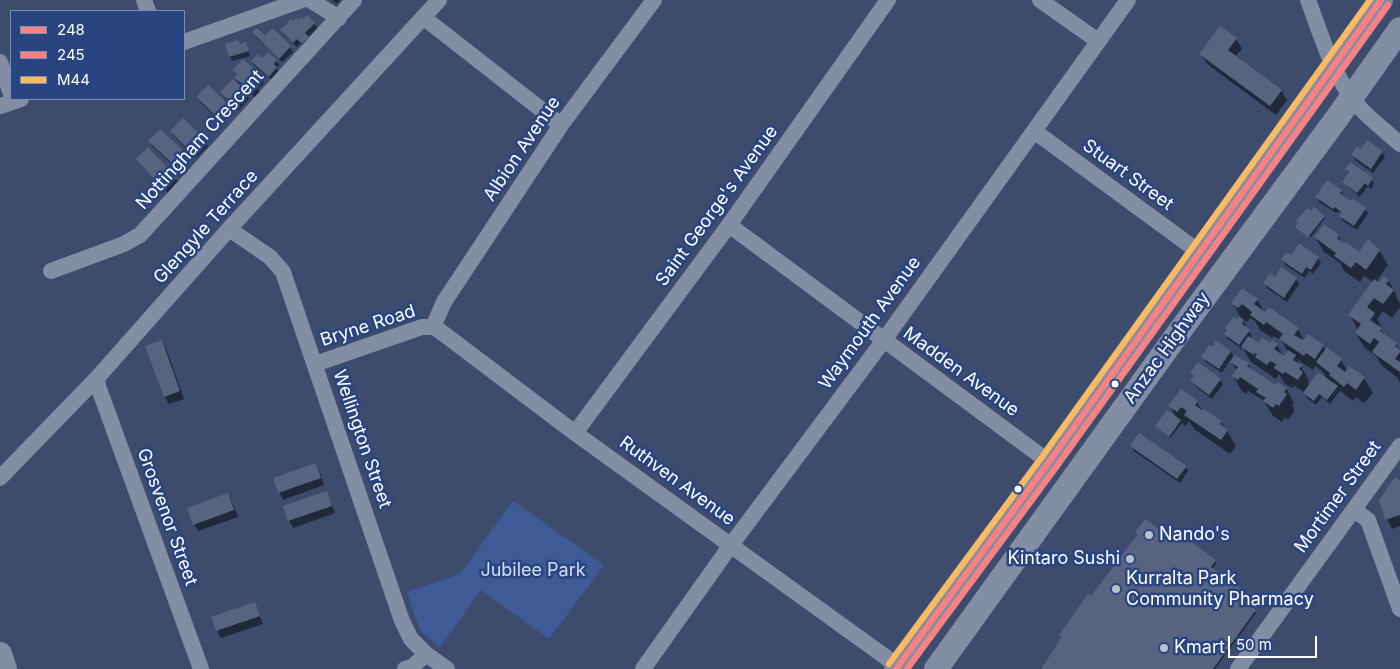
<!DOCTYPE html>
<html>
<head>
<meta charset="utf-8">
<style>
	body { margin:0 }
	#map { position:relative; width:1400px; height:669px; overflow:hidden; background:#3d4c6d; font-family:Inter,sans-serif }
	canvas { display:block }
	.legend { position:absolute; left:10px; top:10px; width:175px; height:90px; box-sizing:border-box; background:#294581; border:1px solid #7f8fb3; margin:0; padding:6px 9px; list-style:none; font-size:15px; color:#fff }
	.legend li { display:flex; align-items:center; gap:10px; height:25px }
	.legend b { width:25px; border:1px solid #7f8fb3 }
	.scale { position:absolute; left:1228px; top:636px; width:89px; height:22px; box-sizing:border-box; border:2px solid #fff; border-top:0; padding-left:6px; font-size:15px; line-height:18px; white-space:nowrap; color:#fff; -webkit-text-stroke:4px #294581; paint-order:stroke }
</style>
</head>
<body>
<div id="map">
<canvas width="1400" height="669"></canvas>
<ul class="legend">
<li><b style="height:6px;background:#ff8080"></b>248</li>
<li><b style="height:6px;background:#ff8080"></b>245</li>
<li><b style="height:6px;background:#fdba5e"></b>M44</li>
</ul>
<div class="scale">50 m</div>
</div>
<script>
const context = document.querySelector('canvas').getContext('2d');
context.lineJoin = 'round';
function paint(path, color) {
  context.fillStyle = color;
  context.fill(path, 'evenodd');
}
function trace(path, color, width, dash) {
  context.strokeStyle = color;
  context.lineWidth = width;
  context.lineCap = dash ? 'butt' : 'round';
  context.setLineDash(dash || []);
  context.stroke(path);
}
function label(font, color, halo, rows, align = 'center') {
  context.font = font + ' Inter,sans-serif';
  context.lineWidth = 5;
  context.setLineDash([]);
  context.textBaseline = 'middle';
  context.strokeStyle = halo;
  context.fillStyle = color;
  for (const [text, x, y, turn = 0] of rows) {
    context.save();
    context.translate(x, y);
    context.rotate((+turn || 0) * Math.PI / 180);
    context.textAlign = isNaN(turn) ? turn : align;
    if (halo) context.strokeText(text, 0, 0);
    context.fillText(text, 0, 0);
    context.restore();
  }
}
const green = new Path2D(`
	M513 501 604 565 549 639 481 590 440 647 420 631 407 592 460 574Z`);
const shadow = new Path2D(`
	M332 0H340L337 4Z
	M303 20 314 23 317 28 308 37 311 42 305 48 300 43 297 47 284 35 281 30 293 23Z
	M273 30 290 47 293 52 282 62 256 37 254 33 265 37Z
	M1236 39 1242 49 1235 57 1281 90 1287 100 1276 115 1207 64 1201 54Z
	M239 41 241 45 246 44 250 56 232 61 230 56Z
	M262 60 276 61 279 65 276 68 279 72 272 80 255 66 252 62Z
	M234 70 262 78 264 83 258 89 260 92 255 97 238 82 236 77 237 76Z
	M221 92 247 95 249 99 238 111 224 97Z
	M197 97 226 104 229 109 226 112 228 117 222 123 200 102Z
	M160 130 187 156 190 161 180 172 152 146 150 141Z
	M171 132 205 141 208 146 196 158 174 136Z
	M1361 151 1382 152 1385 157 1373 173 1355 160 1352 155Z
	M141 163 176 178 178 183 168 193Z
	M1346 169 1372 179 1374 184 1371 189 1368 186 1360 197 1347 186 1344 182 1349 174Z
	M1327 181 1341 191 1344 196 1343 197 1365 209 1368 213 1357 230 1343 221 1340 216 1341 214 1338 211 1336 213 1319 202 1317 197Z
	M1324 216 1325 218 1311 237 1297 227Z
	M1338 236 1343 244 1359 254 1379 250 1388 265 1376 282 1380 284 1384 278 1389 281 1397 296 1396 297 1400 303V307L1392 318 1383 311 1377 319 1382 328 1381 330 1385 336 1396 344 1400 351V383L1398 378 1382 366 1376 356 1365 348 1356 334 1358 330 1350 315 1373 282 1364 276 1360 282 1344 271 1340 263 1324 252 1315 237Z
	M1291 257 1318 258 1321 263 1313 274 1309 271 1305 278 1285 265 1283 260Z
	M1282 269 1296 279 1299 284 1287 302 1267 288 1264 283 1275 279Z
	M1257 299 1265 314 1298 329 1304 341 1308 336 1323 346 1326 351 1341 360 1347 370 1350 367 1364 378 1373 393 1364 403 1356 397 1353 401 1340 391 1330 404 1322 397 1316 405 1307 398 1304 392 1294 386 1292 388 1284 383 1279 374 1276 379 1251 362 1243 348 1242 349 1228 339 1226 334 1228 331 1226 329 1237 321 1240 317 1233 303ZM1250 318 1255 321 1260 330 1272 338 1274 336 1282 341 1288 352 1284 358 1277 345 1259 344 1250 338 1252 336 1249 331 1244 328 1246 325 1242 319 1247 322ZM1297 359 1313 370 1315 366 1323 372 1328 381 1310 386 1308 382 1309 381Z
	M162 341 166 348 184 399 169 404 165 397 147 346Z
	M1230 351 1234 357 1248 364 1252 370 1277 387 1286 388 1294 403 1292 406 1295 410 1288 420 1285 417 1282 422 1273 416 1263 400 1248 391 1246 394 1242 391 1233 376 1237 371 1230 360 1222 373 1206 362 1203 357Z
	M1199 364 1220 380 1223 384 1212 399 1195 386 1192 381 1195 378 1192 373Z
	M1197 402 1203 412 1221 422 1227 431 1236 446 1230 454 1194 429 1189 421 1186 426 1182 423 1170 438 1158 428 1157 426 1177 419 1170 406Z
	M1131 446 1186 467 1188 471 1180 483 1134 451Z
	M315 465 320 472 324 485 283 500 279 492Z
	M1400 482V526L1392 529 1387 519Z
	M326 493 330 500 335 513 293 528 289 520Z
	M228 495 232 502 238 517 198 531 194 524Z
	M1177 534 1215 561 1216 563 1212 569 1257 603 1252 609 1256 613 1215 669H1042L1063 638 1061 637 1092 597 1165 536Z
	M254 603 263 624 221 638 217 631Z`);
const building = new Path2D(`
	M307 15 315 23 305 33 309 37 302 44 297 39 293 43 280 30 291 19 293 21 296 18 298 20 301 17 303 19Z
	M1220 26 1237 38 1228 50 1282 90 1270 106 1199 54Z
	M257 28 265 36 273 28 291 46 279 59 252 32Z
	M239 40 240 44 246 42 249 51 229 57 225 44Z
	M268 52 277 60 274 64 277 67 269 77 251 61 257 54 262 58Z
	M243 59 263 77 256 84 259 86 252 93 234 77 237 74 232 70Z
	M233 79 248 94 235 107 220 92Z
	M208 85 227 103 223 108 227 111 219 119 196 97Z
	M183 118 206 141 193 154 170 131Z
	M160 129 188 155 177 168 148 141Z
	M1367 140 1383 151 1371 169 1351 155 1357 146 1361 149Z
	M148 147 177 178 164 189 136 159Z
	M1350 162 1373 178 1368 186 1365 183 1357 193 1342 182 1349 172 1345 169Z
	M1327 180 1342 190 1340 193 1351 201 1353 199 1366 208 1354 226 1339 216 1341 212 1335 207 1333 209 1315 197Z
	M1314 207 1325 216 1308 237 1295 227 1298 223 1296 221 1307 208 1311 211Z
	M1324 224 1339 235 1337 238 1345 244 1346 242 1359 252 1368 239 1380 250 1366 270 1356 262 1351 268 1334 256 1336 253 1314 237Z
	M1299 243 1319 257 1311 270 1306 267 1302 274 1281 260 1286 252 1291 255Z
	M1281 267 1297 278 1284 298 1263 283 1270 273 1275 277Z
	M1384 276 1389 280 1386 284 1394 290 1383 304 1374 298 1367 307 1375 313 1370 320 1382 328 1380 331 1397 343 1395 346 1400 350V352L1395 359 1400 362V372L1372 352 1379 342 1374 338 1370 344 1355 333 1361 324 1348 315 1374 279 1379 283Z
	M1242 288 1258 299 1254 304 1265 312 1269 307 1299 328 1294 335 1303 340 1308 334 1324 345 1315 359 1306 353 1304 356 1279 339 1283 334 1266 322 1264 325 1250 315 1252 312 1242 304 1238 308 1231 303Z
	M1239 316 1244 320 1242 324 1250 330 1239 345 1224 334 1227 330 1225 328 1233 317 1237 319Z
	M1248 336 1259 343 1262 338 1270 343 1272 340 1278 344 1274 349 1284 356 1288 350 1296 355 1293 360 1302 365 1299 369 1303 372 1298 380 1285 372 1283 374 1274 368 1276 364 1270 361 1267 365 1255 357 1257 354 1255 353 1254 355 1241 347Z
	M162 340 180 391 164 397 145 346Z
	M1216 340 1231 351 1219 369 1201 357 1209 345 1212 347Z
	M1327 347 1342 359 1337 366 1345 372 1349 366 1365 377 1356 390 1347 383 1344 387 1329 375 1330 373 1316 362Z
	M1234 355 1249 363 1247 366 1276 385 1278 382 1287 388 1284 392 1287 394 1279 406 1276 404 1273 408 1263 401 1266 398 1256 392 1258 389 1240 377 1238 380 1232 376 1238 367 1230 362Z
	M1198 362 1221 379 1209 395 1190 381 1194 376 1190 373Z
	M1318 372 1338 386 1327 400 1319 394 1314 401 1303 393Z
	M1181 389 1198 401 1195 405 1203 411 1204 409 1222 421 1220 424 1228 430 1221 440 1184 415 1187 411 1181 407 1177 412 1168 406Z
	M1167 410 1181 420 1169 437 1155 426Z
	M1139 433 1187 466 1177 479 1130 446Z
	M316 463 321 478 278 493 273 478Z
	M1395 477 1400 481V515L1385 520 1379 500Z
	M327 491 332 506 288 521 283 506Z
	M228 493 234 510 193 525 187 508Z
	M1145 519 1166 534 1178 532 1216 560 1211 567 1257 600 1251 607 1256 610 1213 669H1041L1062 637 1059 635 1088 594 1091 596 1138 534 1135 532Z
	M255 602 260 616 216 631 211 617Z`);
const minor = new Path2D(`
	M144 0 148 11
	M310 0 339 18
	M1040 0 1098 41
	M1308 0C1322 37 1333 78 1360 108 1372 121 1387 132 1400 144
	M423 17 561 125
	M184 42 302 0
	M0 62 11 94
	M1 106 21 99
	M1034 131 1199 252
	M729 225 1049 462
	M229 229 270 257 283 272 402 621 411 639 426 654 447 669
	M51 271 124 244 140 235 354 0
	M433 327 444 302 561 125 654 0
	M315 364 422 327H433L440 331 575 433 898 666
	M97 378 98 386 201 669
	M575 433 729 225 888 0
	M0 478 97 378 229 229 439 0
	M1354 510 1368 520 1400 609
	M405 669 412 667 426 654
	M643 669 731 545 884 340 1128 0
	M1238 669 1400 446`);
const highway = new Path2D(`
	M0 654 5 669
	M896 669 1049 462 1381 0
	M936 669 1179 332 1337 118 1400 29`);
const bus1 = new Path2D(`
	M896 669 1049 462 1381 0`);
const bus2 = new Path2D(`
	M907 669 1056 467 1388 5`);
const bus3 = new Path2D(`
	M889 664 1042 457 1370 0`);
const markers = [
	[1115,384,4.5,"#fff"],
	[1018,489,4.5,"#fff"],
	[1149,535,5,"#bbc0cc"],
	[1130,559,5,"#bbc0cc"],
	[1116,589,5,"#bbc0cc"],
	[1164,648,5,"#bbc0cc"]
];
const streetNames = [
	["Nottingham Crescent",200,140,-48],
	["Albion Avenue",522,149,-56],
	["Stuart Street",1128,175,36],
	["Saint George's Avenue",717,206,-54],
	["Glengyle Terrace",206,227,-48],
	["Waymouth Avenue",870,323,-54],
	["Bryne Road",368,326,-18],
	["Anzac Highway",1167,348,-54],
	["Madden Avenue",961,372,36],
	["Wellington Street",362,439,71],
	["Ruthven Avenue",677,481,36],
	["Mortimer Street",1338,497,-54],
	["Grosvenor Street",167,517,70]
];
const poiNames = [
	["Nando's",1159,535],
	["Kintaro Sushi",1120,559,"right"],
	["Kurralta Park",1126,579],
	["Community Pharmacy",1126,600],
	["Kmart",1174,648]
];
const parkNames = [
	["Jubilee Park",533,571]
];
paint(green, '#3e5b97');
paint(shadow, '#0007');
paint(building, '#58647f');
trace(minor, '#838da3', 16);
trace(highway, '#838da3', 24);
trace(bus1, '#ff8080', 6);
trace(bus2, '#ff8080', 6);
trace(bus3, '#fdba5e', 6);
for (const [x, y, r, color] of markers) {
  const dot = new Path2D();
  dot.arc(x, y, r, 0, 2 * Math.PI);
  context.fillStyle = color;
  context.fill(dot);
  trace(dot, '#294581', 2);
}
label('18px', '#fff', '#294581', streetNames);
label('18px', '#fff', '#294581', poiNames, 'left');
label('18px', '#d4dff5', '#294581', parkNames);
</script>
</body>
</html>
